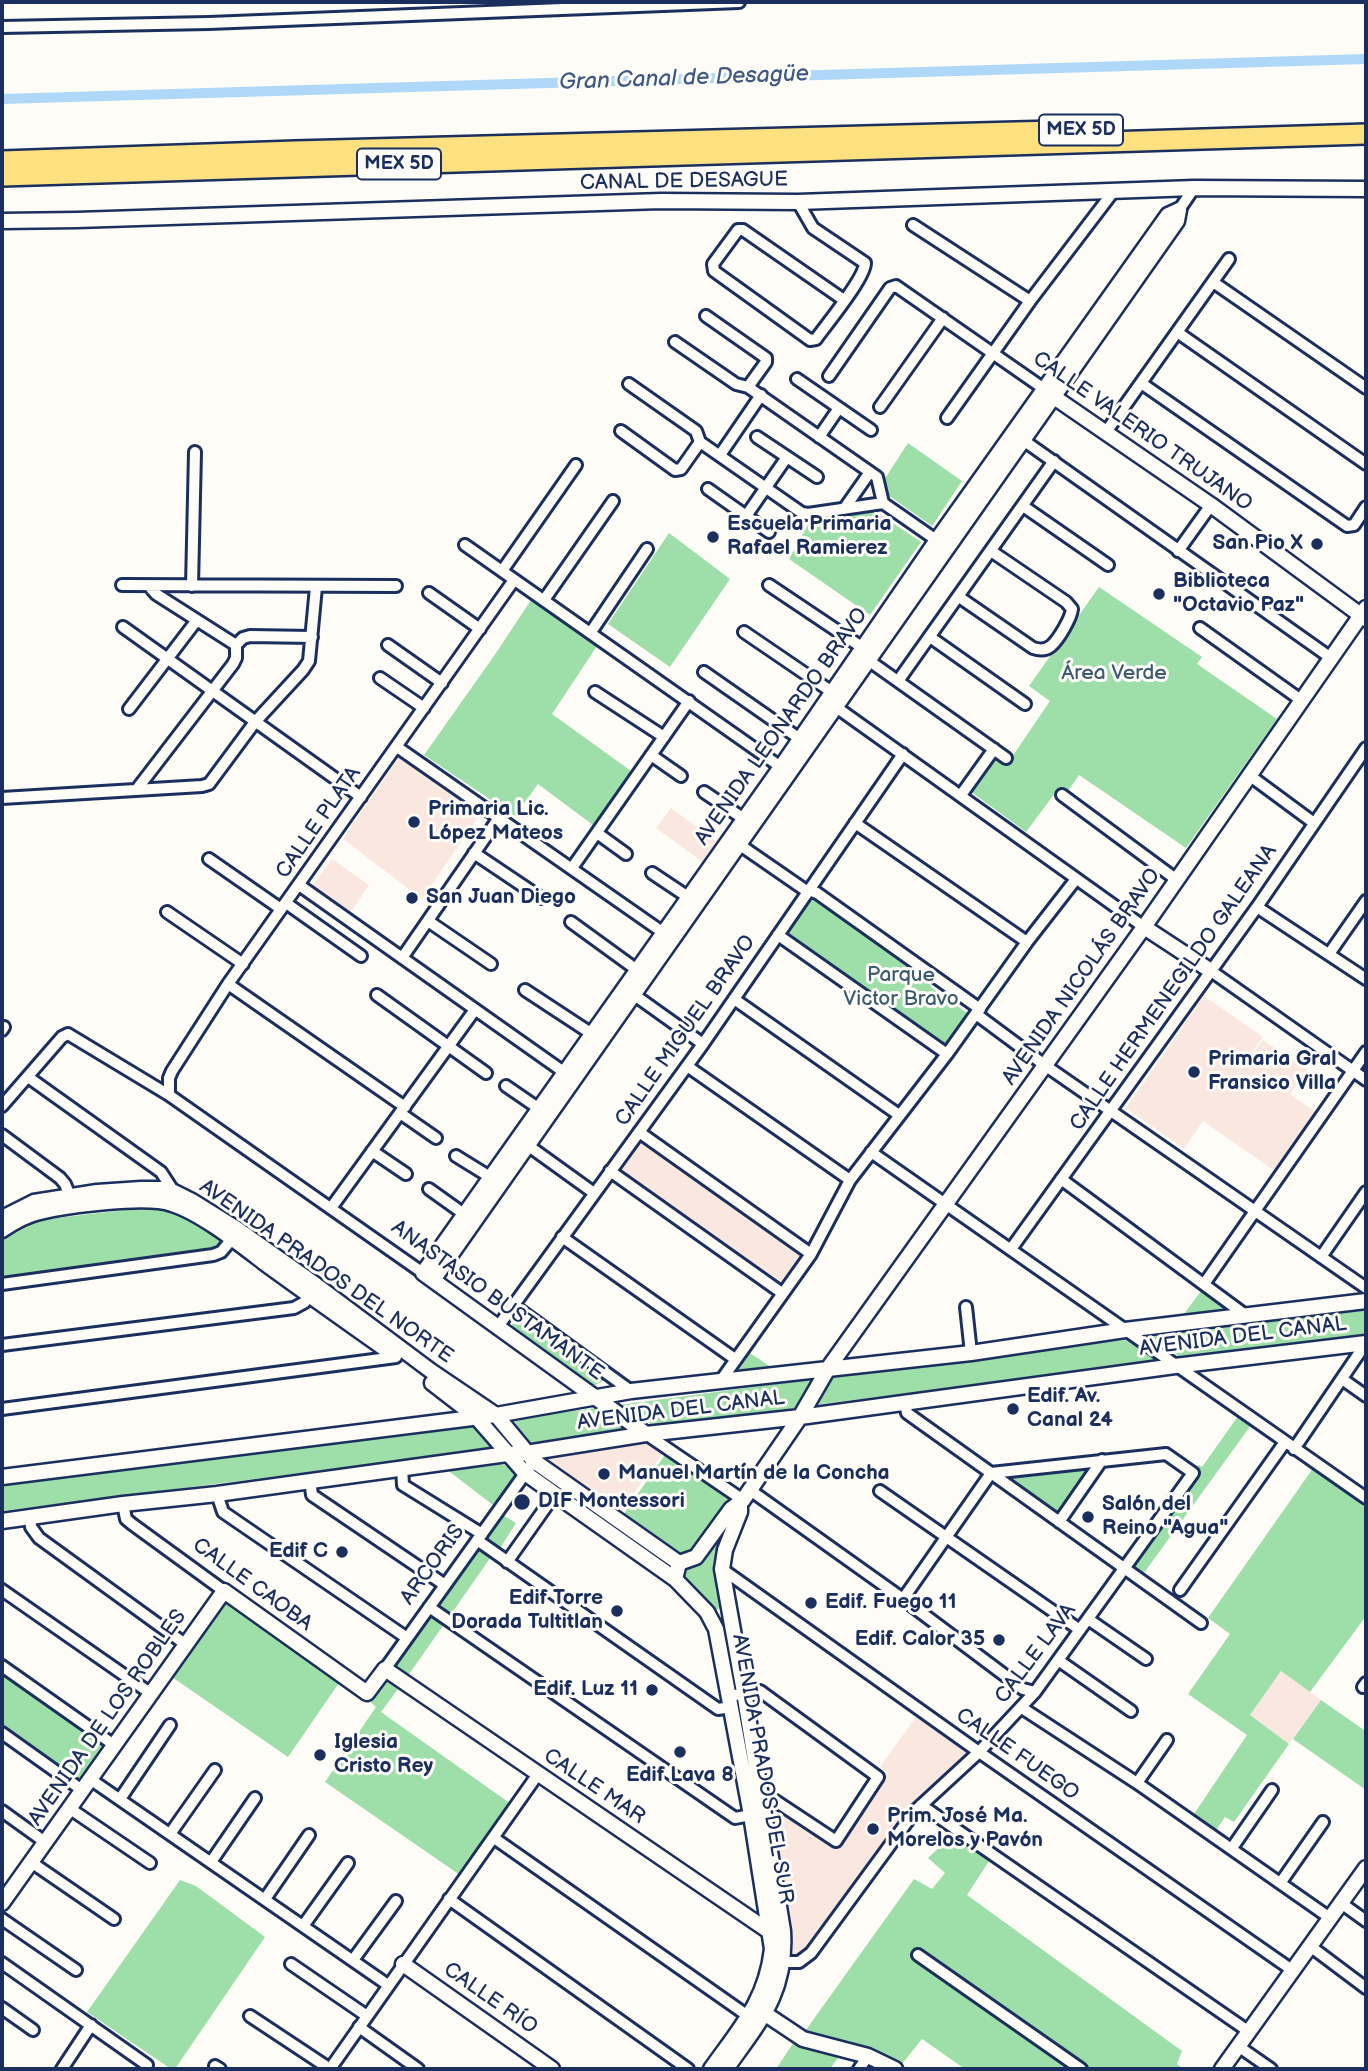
<!DOCTYPE html>
<html>
<head>
<meta charset="utf-8">
<style>
	body { margin:0 }
	#map { position:relative; width:1368px; height:2071px; overflow:hidden; background:#fdfcf7; font-family:"Balsamiq Sans",sans-serif }
	canvas { display:block }
	.frame { position:absolute; inset:0; border:4px solid #1b2f5e; pointer-events:none }
</style>
</head>
<body>
<div id="map">
<canvas width="1368" height="2071"></canvas>
<div class="frame"></div>
</div>
<script>
const context = document.querySelector('canvas').getContext('2d');
context.lineJoin = 'round';
function paint(path, color) {
  context.fillStyle = color;
  context.fill(path, 'evenodd');
}
function trace(path, color, width, dash) {
  context.strokeStyle = color;
  context.lineWidth = width;
  context.lineCap = dash ? 'butt' : 'round';
  context.setLineDash(dash || []);
  context.stroke(path);
}
function label(font, color, halo, rows, align = 'center') {
  context.font = font + ' "Balsamiq Sans",sans-serif';
  context.lineWidth = 6;
  context.setLineDash([]);
  context.textBaseline = 'middle';
  context.strokeStyle = halo;
  context.fillStyle = color;
  for (const [text, x, y, turn = 0] of rows) {
    context.save();
    context.translate(x, y);
    context.rotate((+turn || 0) * Math.PI / 180);
    context.textAlign = isNaN(turn) ? turn : align;
    if (halo) context.strokeText(text, 0, 0);
    context.fillText(text, 0, 0);
    context.restore();
  }
}
const built = new Path2D(`
	M400 756 481 813 422 899 343 839Z
	M671 808 719 843 704 863 656 828Z
	M332 859 369 885 351 912 313 885Z
	M1204 996 1263 1037 1229 1085 1263 1040 1307 1070 1290 1094 1317 1113 1276 1172 1203 1121 1184 1149 1126 1108Z
	M641 1142 802 1254 781 1284 620 1173Z
	M645 1440 663 1453 618 1514 534 1456Z
	M1281 1671 1321 1700 1289 1744 1249 1716Z
	M918 1714 973 1753 916 1807 805 1955 789 1958 766 1810 776 1806 835 1848 888 1773 880 1767Z`);
const green = new Path2D(`
	M908 443 962 481 932 526 888 495 884 480Z
	M872 509 921 542 870 615 789 559 811 519Z
	M669 533 730 579 670 667 608 624Z
	M1099 587 1202 657 1197 664 1277 719 1186 848 1079 775 1066 794 1058 789 1026 832 970 791 998 752 1010 760 1050 701 1029 686Z
	M531 600 597 646 552 714 631 771 593 825 538 784 515 816 424 755 494 656Z
	M812 899 926 977 932 988 971 1016 947 1051 785 937Z
	M152 1207H181L224 1240 212 1248 2 1277V1239L26 1225 47 1219Z
	M1204 1287 1230 1309 1184 1314Z
	M1366 1308V1336L1178 1356 1147 1336Z
	M519 1315 606 1379 592 1387 510 1328Z
	M1125 1340 1160 1361 814 1405 832 1376Z
	M750 1353 777 1371 735 1376Z
	M813 1379 795 1408 652 1425 619 1405Z
	M595 1408 626 1431 528 1444 513 1419Z
	M1241 1412 1254 1421 1144 1573 1129 1562 1193 1469 1199 1465 1202 1467Z
	M464 1425 472 1427 492 1449 2 1511V1482Z
	M667 1452 731 1496 732 1499C718 1519 704 1554 677 1556L621 1518Z
	M1102 1460 1059 1522 991 1473Z
	M498 1463 518 1470 493 1505 446 1469Z
	M1316 1464 1366 1502V1616L1310 1692 1281 1671 1250 1715 1289 1744 1234 1822 1225 1817 1214 1833 1192 1817 1247 1735 1188 1694 1230 1634 1208 1618Z
	M732 1510 727 1603 714 1612 676 1579Z
	M501 1514 516 1523 499 1550 484 1540Z
	M478 1544 493 1554 405 1680 389 1669Z
	M224 1600 341 1680 288 1757 169 1675Z
	M2 1668 108 1743 78 1784 2 1730Z
	M386 1674 401 1685 381 1712 511 1804 460 1875 325 1782 376 1707 367 1699Z
	M1321 1700 1364 1730 1366 1728V1790L1293 1739Z
	M953 1834 991 1858 967 1895 1182 2051 1177 2064 1184 2069H965L922 2039 898 2069 844 2049 830 2069H776L800 2033 803 2034 914 1879 932 1889 945 1873 928 1858Z
	M180 1880 196 1886 265 1937 175 2069H171L87 2012Z`);
const canal = new Path2D(`
	M2 99 1366 59`);
const street = new Path2D(`
	M2 27 209 23 739 2
	M798 202 813 228 865 263C865 278 826 325 816 339L810 340 714 271 713 264 738 230H743L844 300
	M1179 210 1194 188
	M913 225 1030 301
	M1213 282 1366 388
	M706 316 766 358V362L748 387
	M1177 332 1366 464
	M675 342 736 384 748 387 877 477 883 503
	M829 376 890 288 896 286 1050 393
	M797 379 871 430
	M1141 383 1347 526 1354 525 1366 507
	M629 384 696 431 700 442 802 513 808 514 883 503 942 544
	M880 407 943 318
	M947 418 1030 301 1113 192
	M621 431 675 470 681 469 700 442
	M1106 432 1229 259
	M757 437 817 477
	M819 437 839 408
	M1023 440 1331 658
	M720 455 761 395
	M708 489 769 532
	M1023 506 1108 565
	M844 509 870 472
	M746 516 787 457
	M465 545 785 770
	M1178 551 1211 505
	M502 571 576 465
	M122 585 396 586
	M769 585 863 648
	M149 586 156 594 236 645
	M192 586 195 452
	M429 593 480 629
	M959 597 1033 648C1039 650 1046 650 1051 646 1059 639 1071 618 1072 609L1066 602 991 551
	M544 600 613 501
	M123 627 361 797
	M1200 628 1301 700
	M591 632 647 549
	M744 632 832 692
	M930 637 1025 704
	M236 645 243 638 250 636 312 637
	M388 645 442 683
	M868 660 1006 758
	M704 672 800 739
	M380 678 424 708
	M898 681 1054 461
	M595 692 664 737
	M836 707 1144 927
	M129 709 197 620
	M397 747 668 936
	M651 755 681 776
	M1249 775 1314 823
	M137 789 233 664 236 658V645
	M704 792 744 819
	M961 795 994 749
	M1062 795 1177 880
	M2 798 202 786 209 784 255 722 303 670 309 661 316 587
	M855 823 1027 942
	M597 833 626 854
	M740 845 808 892
	M474 853 541 898
	M209 859 281 909
	M572 868 689 701
	M652 873 688 897
	M299 885 568 1075
	M809 890 817 893 980 1009
	M286 903 361 956
	M1257 907 1366 979
	M167 912 243 964
	M428 921 491 964
	M571 922 637 970
	M778 935 947 1054
	M1329 954 1366 901
	M402 958 498 819
	M1211 971 1366 1080
	M228 984 405 1107
	M525 990 592 1034
	M633 994 703 1044
	M377 995 486 1073
	M734 999 899 1115
	M976 1014 1046 1066 1366 1288
	M2 1030 4 1027
	M687 1066 850 1180
	M28 1077 161 1172 174 1192
	M506 1086 538 1108
	M169 1095V1078L172 1071 228 984 514 580
	M2 1106 62 1037 68 1034 169 1095 423 1273
	M400 1113 436 1138
	M639 1132 811 1254
	M2 1135 60 1178 65 1184 70 1196
	M526 1144 594 1193
	M372 1151 406 1174
	M871 1152 1366 1498
	M456 1156 490 1177
	M610 1171 782 1293
	M1061 1179 1248 1317
	M429 1189 464 1214
	M331 1208 474 1011
	M562 1237 735 1359
	M1011 1249 1257 907 1366 748
	M1321 1257 1366 1192
	M2 1284 213 1255 221 1252 232 1239
	M1204 1284 1366 1052
	M513 1305 631 1391
	M966 1307 971 1353
	M497 1328 703 1044 903 754
	M2 1345 294 1308 305 1302 313 1289
	M722 1379 811 1254 850 1180 947 1054 1027 942 1076 879
	M1342 1379 1366 1396
	M905 1403 907 1413 1201 1623
	M2 1409 396 1357
	M646 1434 743 1500
	M1294 1449 1366 1343
	M402 1467 403 1485 482 1534
	M310 1480 312 1495 445 1585
	M750 1490 903 1599 1023 1689 1035 1692
	M880 1491 1080 1630
	M217 1494 223 1512 407 1638
	M123 1504 126 1519 132 1524 224 1591
	M30 1517 31 1527 39 1538 185 1644
	M1059 1522 1102 1460
	M477 1540 718 1709 731 1707
	M507 1562 555 1494
	M722 1569 979 1752 1292 1970
	M2 1590 150 1693
	M1180 1590 1285 1442
	M903 1599 991 1473
	M429 1607 735 1818 751 1815
	M1088 1619 1146 1659
	M1058 1660 1131 1711
	M2 1666 114 1745
	M385 1669 534 1461
	M1363 1687 1366 1683
	M729 1696 760 1691 878 1777 836 1841 774 1800 755 1801
	M1022 1708 1137 1783 1330 1918
	M2 1733 82 1790
	M90 1779 388 1985
	M1137 1783 1167 1740
	M120 1799 170 1725
	M921 1805 1248 2031
	M69 1808 150 1863
	M2 1811 45 1842
	M170 1834 215 1770
	M494 1838 748 2016
	M1232 1848 1272 1790
	M31 1862 114 1919
	M211 1862 255 1798
	M1281 1882 1323 1822
	M265 1899 309 1835
	M449 1899 688 2069
	M1341 1903 1366 1921
	M2 1919 76 1970
	M303 1926 348 1863
	M1310 1946 1366 1988
	M918 1955 1081 2069
	M353 1960 396 1901
	M783 1962H799L811 1953 915 1811 979 1752 1035 1692 1193 1473 1166 1454 991 1473
	M2 1963 147 2065
	M291 1964 367 2016
	M2 2008 33 2030
	M250 2016 330 2069
	M359 2027 418 2069
	M1238 2046 1271 2069
	M215 2066 220 2069
	M62 2069 91 2025
	M330 2069 538 1774
	M859 2069 868 2056`);
const secondary = new Path2D(`
	M2 221 77 220 661 201 798 202 1194 188 1366 189
	M1054 397 1211 505 1366 619
	M1144 927 1211 971
	M2 1218 34 1202 97 1192 141 1189H162L174 1192 192 1201 237 1229 316 1285 431 1371 496 1415 534 1461 679 1563
	M2 1230C14 1222 26 1215 40 1212 68 1205 147 1195 172 1204 201 1213 241 1245 266 1264 306 1293 347 1322 388 1351
	M433 1280 1177 221 1179 210
	M432 1383 476 1417 525 1473 675 1579
	M646 1434 423 1273 781 767 937 540 1168 215 1179 210
	M2 1477 496 1415 631 1391 971 1353 1125 1330 1366 1301
	M2 1521 123 1504 217 1494 507 1454 526 1453 646 1434 800 1417 1175 1366 1366 1343
	M2 1903 224 1591 367 1693 385 1669 770 1932 783 1931
	M403 1964 552 2069
	M758 2009 803 2039 868 2056 895 2069
	M711 2069C740 2028 766 2001 772 1949L751 1815 716 1629 707 1612 675 1579 679 1563 696 1557 731 1509 743 1500 800 1417 829 1367 1144 927 1366 608
	M726 2069C759 2022 787 1993 783 1931L744 1692 722 1569 725 1550 740 1512V1504
	M1222 2069 1366 1868`);
const highway = new Path2D(`
	M2 161 295 151 1092 130
	M2 176 1366 134`);
const markers = [
	[713,537,7,"#1b2f5e"],
	[1317,544,7,"#1b2f5e"],
	[1159,594,7,"#1b2f5e"],
	[414,822,7,"#1b2f5e"],
	[412,898,7,"#1b2f5e"],
	[1194,1072,7,"#1b2f5e"],
	[1013,1409,7,"#1b2f5e"],
	[604,1474,7,"#1b2f5e"],
	[522,1502,9,"#1b2f5e"],
	[1088,1517,7,"#1b2f5e"],
	[342,1552,7,"#1b2f5e"],
	[811,1603,7,"#1b2f5e"],
	[617,1611,7,"#1b2f5e"],
	[999,1640,7,"#1b2f5e"],
	[652,1690,7,"#1b2f5e"],
	[680,1752,7,"#1b2f5e"],
	[320,1755,7,"#1b2f5e"],
	[873,1829,7,"#1b2f5e"]
];
const shields = [
	[1081,130,84],
	[399,164,84]
];
const shieldNames = [
	["MEX 5D",1081,130],
	["MEX 5D",399,164]
];
const streetNames = [
	["CANAL DE DESAGUE",684,182,-1],
	["CALLE VALERIO TRUJANO",1142,432,35],
	["AVENIDA LEONARDO BRAVO",782,727,-55],
	["CALLE PLATA",319,823,-55],
	["AVENIDA NICOLÁS BRAVO",1082,977,-55],
	["CALLE HERMENEGILDO GALEANA",1174,988,-55],
	["CALLE MIGUEL BRAVO",686,1031,-55],
	["AVENIDA PRADOS DEL NORTE",326,1272,35],
	["ANASTASIO BUSTAMANTE",497,1301,36],
	["AVENIDA DEL CANAL",1243,1337,-7],
	["AVENIDA DEL CANAL",681,1411,-7],
	["ARCORIS",433,1565,-54],
	["CALLE CAOBA",252,1585,36],
	["CALLE LAVA",1036,1654,-53],
	["AVENIDA DE LOS ROBLES",108,1718,-55],
	["CALLE FUEGO",1017,1755,35],
	["AVENIDA PRADOS DEL SUR",762,1769,80],
	["CALLE MAR",594,1787,34],
	["CALLE RÍO",490,1999,35]
];
const poiNames = [
	["Escuela Primaria",727,525],
	["Rafael Ramierez",727,549],
	["San Pio X",1303,544,"right"],
	["Biblioteca",1173,582],
	["\"Octavio Paz\"",1173,606],
	["Primaria Lic.",428,810],
	["López Mateos",428,834],
	["San Juan Diego",426,898],
	["Primaria Gral",1208,1060],
	["Fransico Villa",1208,1084],
	["Edif. Av.",1027,1397],
	["Canal 24",1027,1421],
	["Manuel Martín de la Concha",618,1474],
	["DIF Montessori",538,1502],
	["Salón del",1102,1505],
	["Reino \"Agua\"",1102,1529],
	["Edif C",328,1552,"right"],
	["Edif Torre",603,1599,"right"],
	["Dorada Tultitlan",603,1623,"right"],
	["Edif. Fuego 11",825,1603],
	["Edif. Calor 35",985,1640,"right"],
	["Edif. Luz 11",638,1690,"right"],
	["Iglesia",334,1743],
	["Cristo Rey",334,1767],
	["Edif Lava 8",680,1776,"center"],
	["Prim. José Ma.",887,1817],
	["Morelos y Pavón",887,1841]
];
const parkNames = [
	["Área Verde",1114,674],
	["Parque",901,976],
	["Victor Bravo",901,1000]
];
const waterNames = [
	["Gran Canal de Desagüe",684,79,-2]
];
paint(built, '#fae8e0');
paint(green, '#9edfa9');
trace(canal, '#aed7f8', 10);
trace(street, '#1b2f5e', 16);
trace(secondary, '#1b2f5e', 19);
trace(highway, '#1b2f5e', 24);
trace(street, '#fdfcf7', 10);
trace(secondary, '#fdfcf7', 14);
trace(highway, '#fde080', 19);
for (const [x, y, r, color] of markers) {
  const dot = new Path2D();
  dot.arc(x, y, r, 0, 2 * Math.PI);
  context.fillStyle = color;
  context.fill(dot);
  trace(dot, '#fdfcf7', 2.5);
}
for (const [x, y, w] of shields) {
  const box = new Path2D();
  box.roundRect(x - w / 2, y - 15.5, w, 31, 5);
  context.fillStyle = '#fdfcf7';
  context.fill(box);
  trace(box, '#1b2f5e', 2);
}
label('bold 19px', '#1b2f5e', null, shieldNames);
label('21px', '#1b2f5e', '#fdfcf7', streetNames);
label('bold 21px', '#1b2f5e', '#fdfcf7', poiNames, 'left');
label('21px', '#3c5b71', '#fdfcf7', parkNames);
label('italic 23px', '#405984', '#fdfcf7', waterNames);
</script>
</body>
</html>
